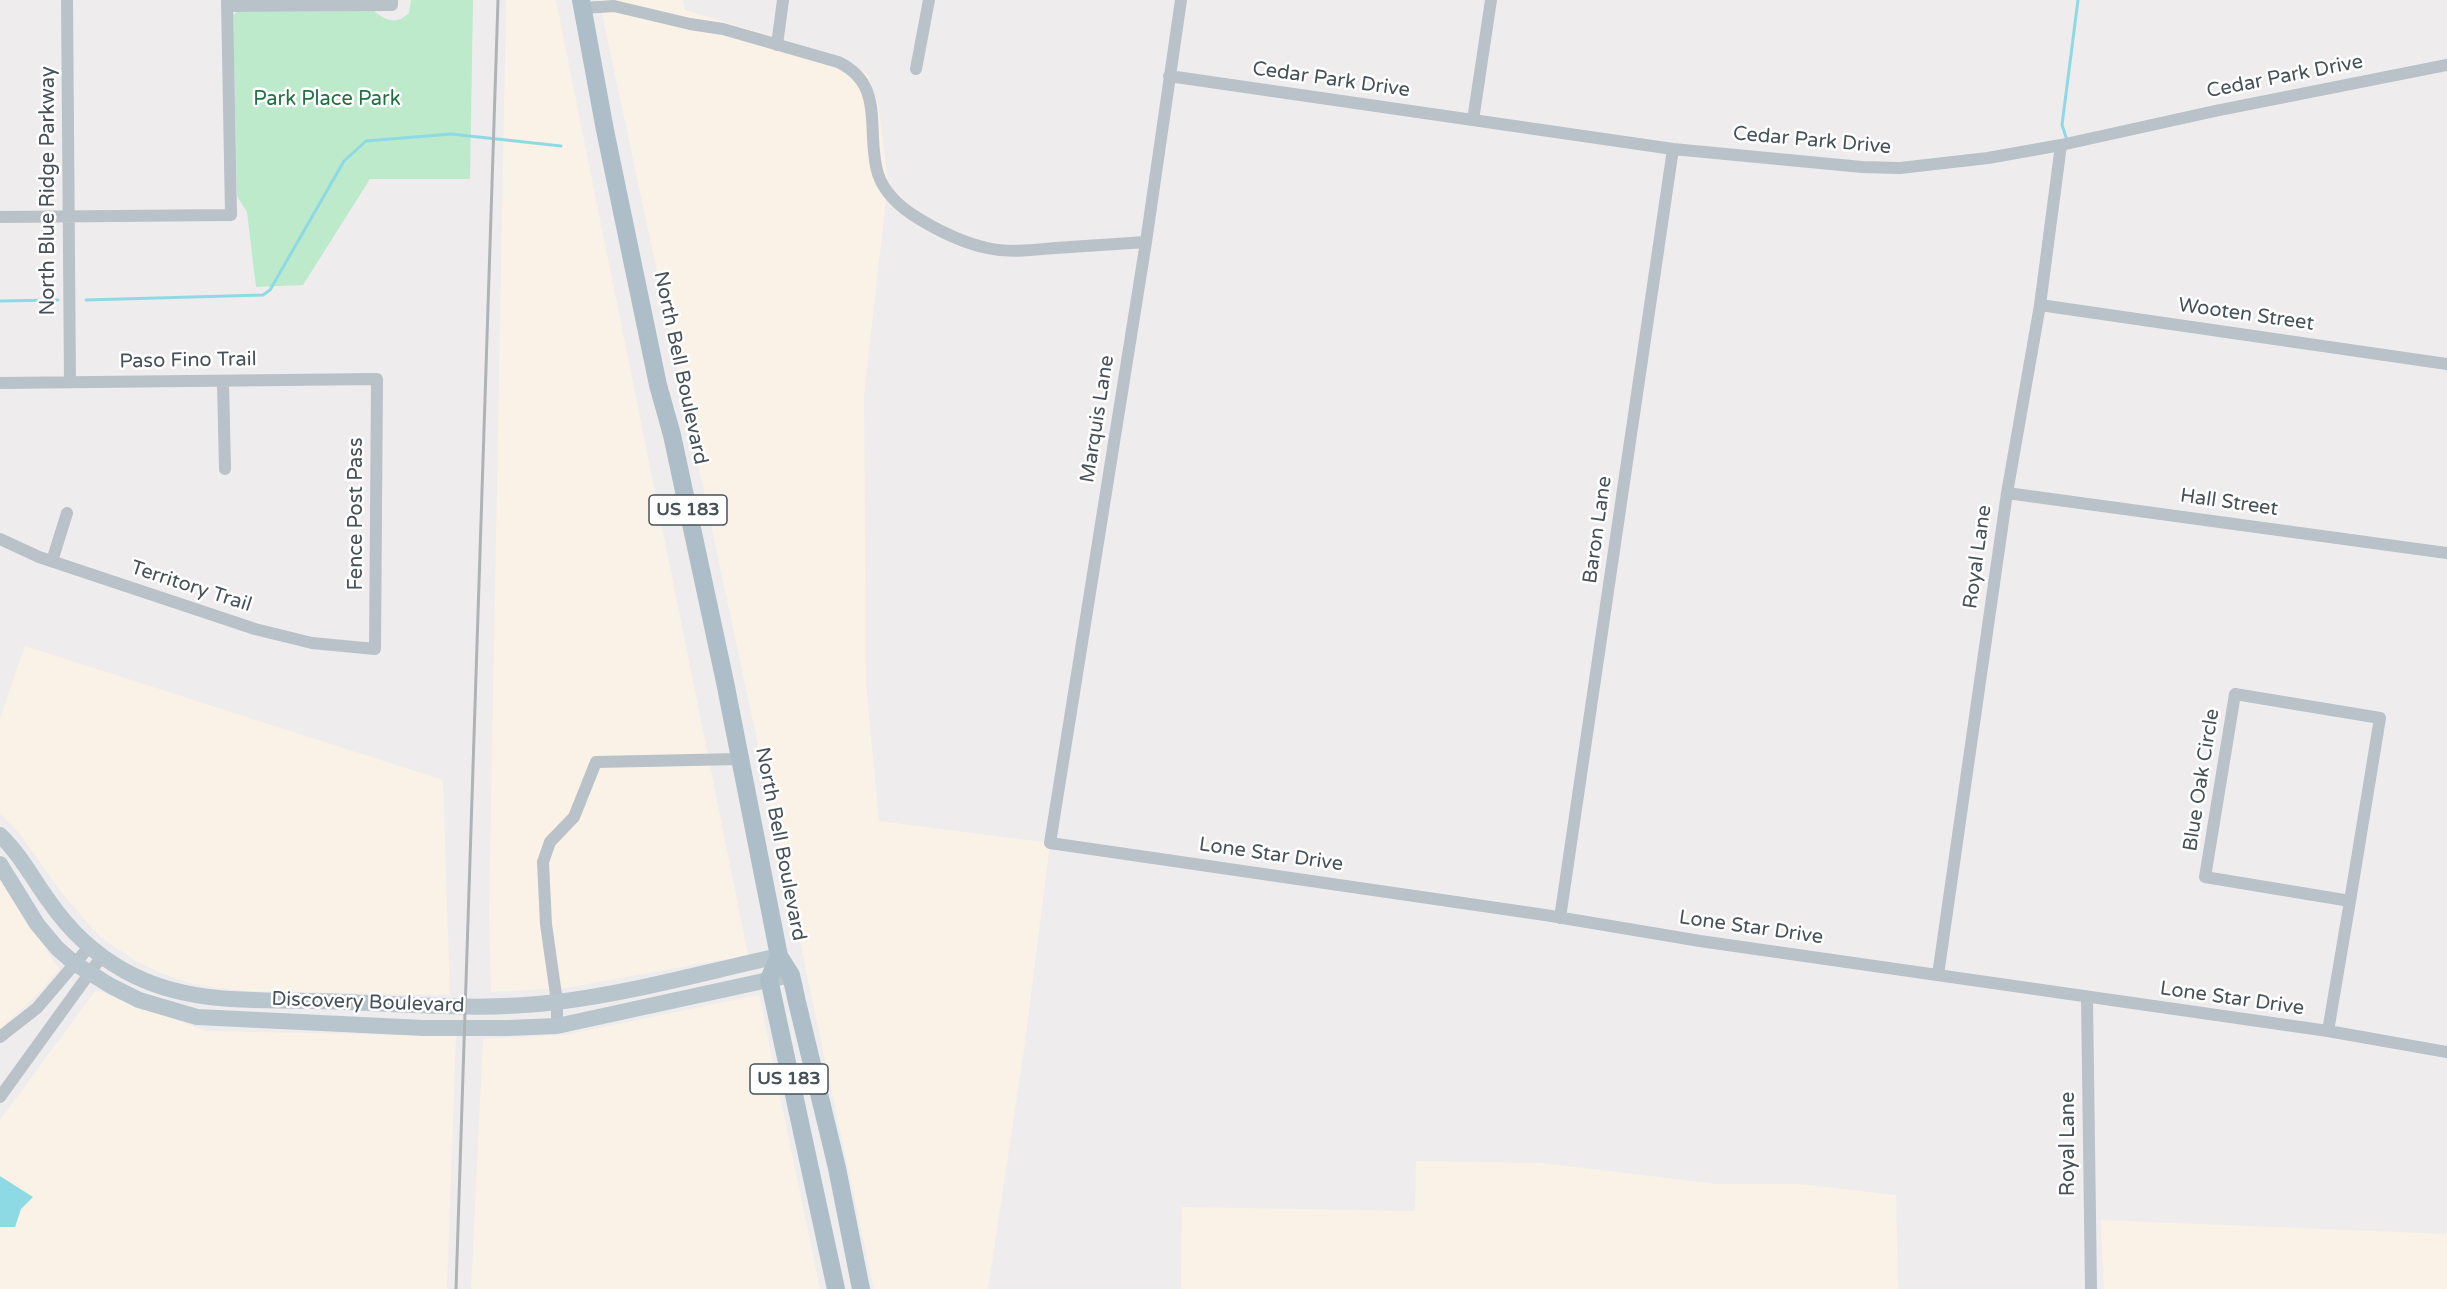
<!DOCTYPE html>
<html>
<head>
<meta charset="utf-8">
<style>
	body { margin:0 }
	canvas { display:block; background:#efeced }
</style>
</head>
<body>
<canvas width="2447" height="1289"></canvas>
<script>
const context = document.querySelector('canvas').getContext('2d');
context.lineJoin = 'round';
function paint(path, color) {
  context.fillStyle = color;
  context.fill(path, 'evenodd');
}
function trace(path, color, width, dash) {
  context.strokeStyle = color;
  context.lineWidth = width;
  context.lineCap = dash ? 'butt' : 'round';
  context.setLineDash(dash || []);
  context.stroke(path);
}
function label(font, color, halo, rows, align = 'center') {
  context.font = font + ' "Varela Round",sans-serif';
  context.lineWidth = 5;
  context.setLineDash([]);
  context.textBaseline = 'middle';
  context.strokeStyle = halo;
  context.fillStyle = color;
  for (const [text, x, y, turn = 0] of rows) {
    context.save();
    context.translate(x, y);
    context.rotate((+turn || 0) * Math.PI / 180);
    context.textAlign = isNaN(turn) ? turn : align;
    if (halo) context.strokeText(text, 0, 0);
    context.fillText(text, 0, 0);
    context.restore();
  }
}
const commercial = new Path2D(`
	M506 0H556L748 955 565 988 491 992 489 915Z
	M599 0H683L685 10 841 57 867 74 878 103 888 182 864 395 866 684 879 821 1050 843 1024 1050 988 1289H874Z
	M25 646 443 780 450 995 250 991 217 988 190 983 161 973 136 961 100 937 61 892 20 834 0 814V718Z
	M0 880 59 969 37 995 0 1029Z
	M96 990 206 1031 456 1036 447 1289H0V1120Z
	M759 995 820 1289H471L483 1039 565 1035Z
	M1416 1161 1542 1163 1717 1184H1799L1896 1195 1898 1289H1181L1182 1207 1415 1211Z
	M2101 1220 2447 1234V1289H2104Z`);
const green = new Path2D(`
	M411 0H473L470 179H370L303 285 256 287 247 212 237 196 233 15 237 12 374 11C386 21 396 25 409 13Z`);
const water = new Path2D(`
	M0 1176 33 1197 21 1209 15 1227H0Z`);
const stream = new Path2D(`
	M2066 137 2062 125 2078 0
	M86 300 263 295 270 290 344 161 366 141 451 134 561 146
	M0 301 58 300`);
const street = new Path2D(`
	M67 0 70 382
	M1181 0 1146 242 1050 843 1545 915 1700 941 2328 1031 2447 1052
	M227 6 392 5V0
	M583 8 614 6 690 24 723 29 838 62C887 85 865 132 878 174 885 195 902 209 921 220 941 232 964 243 987 248 1010 253 1033 250 1055 248 1085 246 1116 244 1146 242
	M777 45 783 0
	M916 69 929 0
	M1169 76 1673 149 1862 167 1900 168 1988 158 2061 145 2215 111 2447 65
	M1473 120 1491 0
	M0 217 231 215 227 0
	M2040 305 2447 364
	M223 381 225 469
	M0 383 377 379 375 649 312 643 255 629 39 557 0 539
	M2007 493 2447 553
	M52 561 67 513
	M2235 694 2380 718 2350 901 2205 877Z
	M1560 918 1673 149
	M1938 975 2007 493 2040 305 2061 145
	M2087 998 2091 1289
	M557 1026V1002L546 924 543 862 550 842 574 817 596 762 740 759
	M2328 1031 2350 901
	M0 1037 37 1008 89 947
	M0 1097 102 956`);
const secondary = new Path2D(`
	M0 835C20 854 33 879 49 901 69 930 94 954 125 971 184 1004 250 1000 316 1001 395 1003 477 1012 557 1002 631 993 706 972 779 956
	M0 864 37 924 57 948 74 963 111 986 139 1000 197 1017 424 1028H508L557 1026 791 975`);
const primary = new Path2D(`
	M581 0 605 130 658 385 672 435 725 682 779 956 791 975 797 1002 837 1168 861 1289
	M779 956 769 979 836 1289`);
const rail = new Path2D(`
	M456 1289 498 0`);
const shields = [
	[688,510,78],
	[789,1079,78]
];
const shieldNames = [
	["US 183",688,510],
	["US 183",789,1079]
];
const streetNames = [
	["Cedar Park Drive",2285,77,-11],
	["Cedar Park Drive",1331,80,8],
	["Cedar Park Drive",1812,141,5],
	["North Blue Ridge Parkway",49,191,-90],
	["Wooten Street",2246,315,8],
	["Paso Fino Trail",188,361,-1],
	["North Bell Boulevard",680,368,78],
	["Marquis Lane",1098,419,-81],
	["Hall Street",2229,503,8],
	["Fence Post Pass",357,514,-90],
	["Baron Lane",1598,530,-82],
	["Royal Lane",1978,557,-82],
	["Territory Trail",191,587,18],
	["Blue Oak Circle",2202,780,-81],
	["North Bell Boulevard",780,844,79],
	["Lone Star Drive",1271,855,8],
	["Lone Star Drive",1751,928,8],
	["Lone Star Drive",2232,999,8],
	["Discovery Boulevard",368,1003,2],
	["Royal Lane",2069,1144,-90]
];
const parkNames = [
	["Park Place Park",327,100]
];
paint(commercial, '#faf2e6');
paint(green, '#bdeaca');
paint(water, '#8edae4');
trace(stream, '#8edae4', 3);
trace(street, '#b9c2c8', 12);
trace(secondary, '#b9c5cd', 16);
trace(primary, '#aebec9', 18);
trace(rail, '#afb3b6', 3);
for (const [x, y, w] of shields) {
  const box = new Path2D();
  box.roundRect(x - w / 2, y - 15, w, 30, 4.5);
  context.fillStyle = '#fff';
  context.fill(box);
  trace(box, '#465158', 1.5);
}
label('bold 18px', '#465158', null, shieldNames);
label('20px', '#465158', '#fff', streetNames);
label('20px', '#1e7340', '#fff', parkNames);
</script>
</body>
</html>
